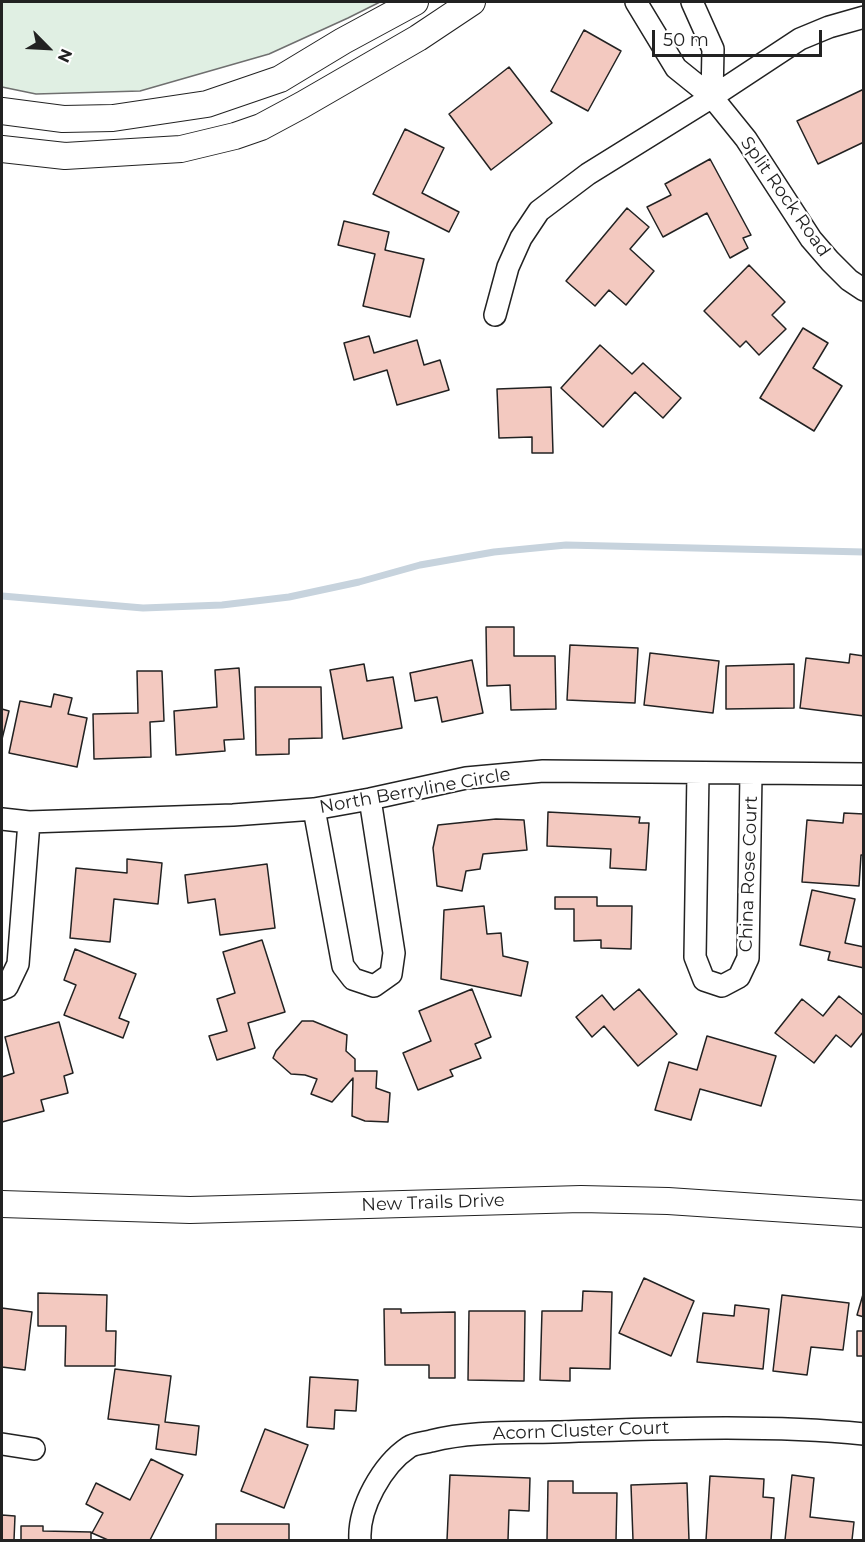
<!DOCTYPE html>
<html>
<head>
<meta charset="utf-8">
<style>
	body { margin:0 }
	#map { position:relative; width:865px; height:1542px; overflow:hidden; background:#fff; font-family:Montserrat,sans-serif }
	canvas { display:block }
	.frame { position:absolute; inset:0; border:3px solid #222; pointer-events:none }
	.north { position:absolute; left:18px; top:18px; width:60px; height:60px; -webkit-text-stroke:4px #fff; paint-order:stroke; rotate:114deg; font-size:16px; font-weight:700; line-height:24px; text-align:center; color:#222 }
	.north::after { content:''; display:block; margin:auto; width:21px; height:27px; background:#222; clip-path:polygon(50% 0,100% 100%,50% 72%,0 100%) }
	.scale { position:absolute; left:652px; top:30px; width:170px; height:27px; box-sizing:border-box; border:3px solid #222; border-top:0; padding-left:8px; font-size:18px; line-height:21px; white-space:nowrap; color:#222; -webkit-text-stroke:4px #fff; paint-order:stroke }
</style>
</head>
<body>
<div id="map">
<canvas width="865" height="1542"></canvas>
<div class="frame"></div>
<div class="north">N</div>
<div class="scale">50 m</div>
</div>
<script>
const context = document.querySelector('canvas').getContext('2d');
context.lineJoin = 'round';
function paint(path, color) {
  context.fillStyle = color;
  context.fill(path, 'evenodd');
}
function trace(path, color, width, dash) {
  context.strokeStyle = color;
  context.lineWidth = width;
  context.lineCap = dash ? 'butt' : 'round';
  context.setLineDash(dash || []);
  context.stroke(path);
}
function label(font, color, halo, rows, align = 'center') {
  context.font = font + ' Montserrat,sans-serif';
  context.lineWidth = 4.5;
  context.setLineDash([]);
  context.textBaseline = 'middle';
  context.strokeStyle = halo;
  context.fillStyle = color;
  for (const [text, x, y, turn = 0] of rows) {
    context.save();
    context.translate(x, y);
    context.rotate((+turn || 0) * Math.PI / 180);
    context.textAlign = isNaN(turn) ? turn : align;
    if (halo) context.strokeText(text, 0, 0);
    context.fillText(text, 0, 0);
    context.restore();
  }
}
const green = new Path2D(`
	M2 2H380L348 18 269 54 140 91 36 94 2 87Z`);
const stream = new Path2D(`
	M2 596 143 608 222 605 289 597 359 582 420 565 494 552 566 545 864 552`);
const building = new Path2D(`
	M584 30 621 51 588 111 551 91Z
	M509 67 552 123 491 170 449 114Z
	M864 89V142L818 164 797 121Z
	M405 129 444 148 422 193 459 212 449 232 373 194Z
	M710 159 751 235 743 238 748 248 730 258 707 213 663 237 647 207 671 195 665 184Z
	M627 208 649 227 630 249 654 271 626 305 609 290 595 306 566 281Z
	M344 221 389 232 385 250 424 259 410 317 363 306 375 254 338 245Z
	M749 265 785 302 772 315 786 329 759 355 746 341 740 347 704 311Z
	M803 328 828 343 813 368 842 386 814 431 760 398Z
	M369 336 374 353 417 340 424 365 440 360 449 390 397 405 387 370 354 380 344 343Z
	M600 345 632 374 643 363 681 398 663 418 635 392 603 427 561 388Z
	M551 387 553 453H532V437L499 438 497 389Z
	M486 627H514V656H555L556 709 511 710 510 685 487 686Z
	M570 645 638 648 635 703 567 700Z
	M650 653 719 661 713 713 644 705Z
	M850 654 864 656V716L800 708 806 658 849 663Z
	M472 660 483 713 442 722 437 697 415 701 410 673Z
	M364 664 367 681 393 677 402 728 343 739 330 670Z
	M794 664V708L726 709V666Z
	M239 668 244 739 224 740 225 751 176 755 174 711 217 707 215 670Z
	M137 671H162L164 721 150 722 151 757 94 759 93 714 138 713Z
	M255 687H321L322 738 289 739V754L256 755Z
	M54 694 72 698 68 714 87 718 77 767 9 753 20 701 51 707Z
	M2 709 9 711 2 739Z
	M548 812 640 817 639 823H649L646 870 610 868 611 849 547 846Z
	M844 813 864 814V855H861L859 886 802 882 807 820 843 823Z
	M496 819 524 820 527 850 483 854 480 869 466 871 462 891 437 886 433 848 438 825Z
	M127 859 162 863 158 904 114 899 110 942 70 938 76 868 127 873Z
	M267 864 275 928 220 935 215 899 188 903 185 875Z
	M812 890 855 899 845 943 864 947V968L828 960 830 952 800 945Z
	M555 897H597V906H632L631 949 601 948V940L574 941V909H555Z
	M484 906 487 934 501 933 503 956 528 962 521 996 441 979 444 910Z
	M262 940 285 1012 248 1023 255 1048 217 1060 209 1036 227 1031 217 999 235 993 223 952Z
	M75 949 136 974 119 1018 129 1022 123 1038 64 1015 76 985 64 980Z
	M472 989 491 1037 475 1044 481 1058 450 1070 453 1076 418 1090 403 1053 431 1041 419 1011Z
	M639 989 677 1034 638 1066 604 1026 592 1037 576 1017 602 995 614 1010Z
	M839 996 864 1016V1031L851 1047 836 1035 814 1063 775 1033 802 999 823 1016Z
	M302 1021H313L347 1035 346 1051 355 1059V1071H377L376 1088 390 1093 388 1122 365 1121 352 1116 353 1078 332 1102 311 1094 317 1079 305 1075 291 1074 273 1058 276 1051Z
	M59 1022 73 1073 64 1076 68 1093 41 1100 44 1111 2 1122V1077L14 1073 5 1037Z
	M707 1036 776 1056 761 1106 700 1089 691 1120 655 1110 669 1062 697 1070Z
	M644 1278 694 1301 671 1356 619 1333Z
	M583 1291 612 1292 610 1369 570 1368V1381L540 1380 542 1311H582Z
	M864 1291V1317L857 1315Z
	M38 1293 107 1295 106 1331H116L115 1366H65L66 1326H38Z
	M782 1295 849 1303 843 1350 811 1347 807 1375 773 1371Z
	M735 1305 769 1309 763 1369 697 1362 703 1313 734 1316Z
	M2 1308 32 1312 25 1370 2 1367Z
	M384 1309H401V1313L455 1312V1378H429V1365H385Z
	M469 1311H525L524 1381 468 1380Z
	M857 1331H864V1356H857Z
	M115 1369 171 1376 165 1422 199 1426 196 1455 156 1449 159 1425 108 1419Z
	M310 1377 358 1380 356 1411 335 1410 334 1429 307 1427Z
	M265 1429 308 1445 284 1508 241 1491Z
	M151 1459 183 1475 150 1540H108L92 1533 103 1513 86 1504 96 1483 130 1500Z
	M450 1475 530 1478 529 1511 509 1510 508 1540H447Z
	M792 1475 814 1478 810 1517 854 1522 852 1540H785Z
	M710 1476 764 1479 763 1497 774 1498 771 1540H706Z
	M548 1481H573V1493H617L616 1540H547Z
	M687 1483 689 1540H633L631 1485Z
	M2 1515 15 1516 14 1540H2Z
	M216 1524H289V1540H216Z
	M21 1526H43V1531L91 1532V1540H21Z`);
const minor = new Path2D(`
	M636 2 676 68 712 97 746 139 811 239 830 261 849 280 864 290
	M692 2 713 49 712 97
	M495 315 508 267 521 238 539 211 588 174 712 97 800 39 829 27 864 17
	M698 773 695 957 704 980 722 986 739 977 748 958 751 774
	M314 809 343 966 353 979 374 986 391 974 394 953 370 799
	M2 819 29 822 146 818 233 815 314 809 370 799 466 778 543 771 864 774
	M2 989 7 987 18 964 29 822
	M2 1444 34 1449
	M360 1540C358 1508 382 1465 409 1447 415 1443 424 1443 431 1441 471 1431 512 1433 553 1432 657 1429 760 1424 864 1434`);
const tertiary = new Path2D(`
	M2 111 63 119 113 118 207 104 280 79 343 41 415 2
	M2 149 65 156 98 154 181 149 235 136 261 127 302 105 418 38 472 2
	M2 1204 190 1210 581 1199 668 1201 864 1214`);
const streetNames = [
	["Split Rock Road",785,197,55],
	["North Berryline Circle",415,791,-10],
	["China Rose Court",749,874,-88],
	["New Trails Drive",433,1203,-2],
	["Acorn Cluster Court",581,1431,-2]
];
paint(green, '#e0efe3');
trace(green, '#6f6f6f', 1.5);
trace(stream, '#c7d3dd', 7);
paint(building, '#f3c9c0');
trace(building, '#222', 1.5);
trace(minor, '#222', 24);
trace(tertiary, '#222', 28);
trace(minor, '#fff', 21);
trace(tertiary, '#fff', 26);
label('18px', '#222', '#fff', streetNames);
</script>
</body>
</html>
